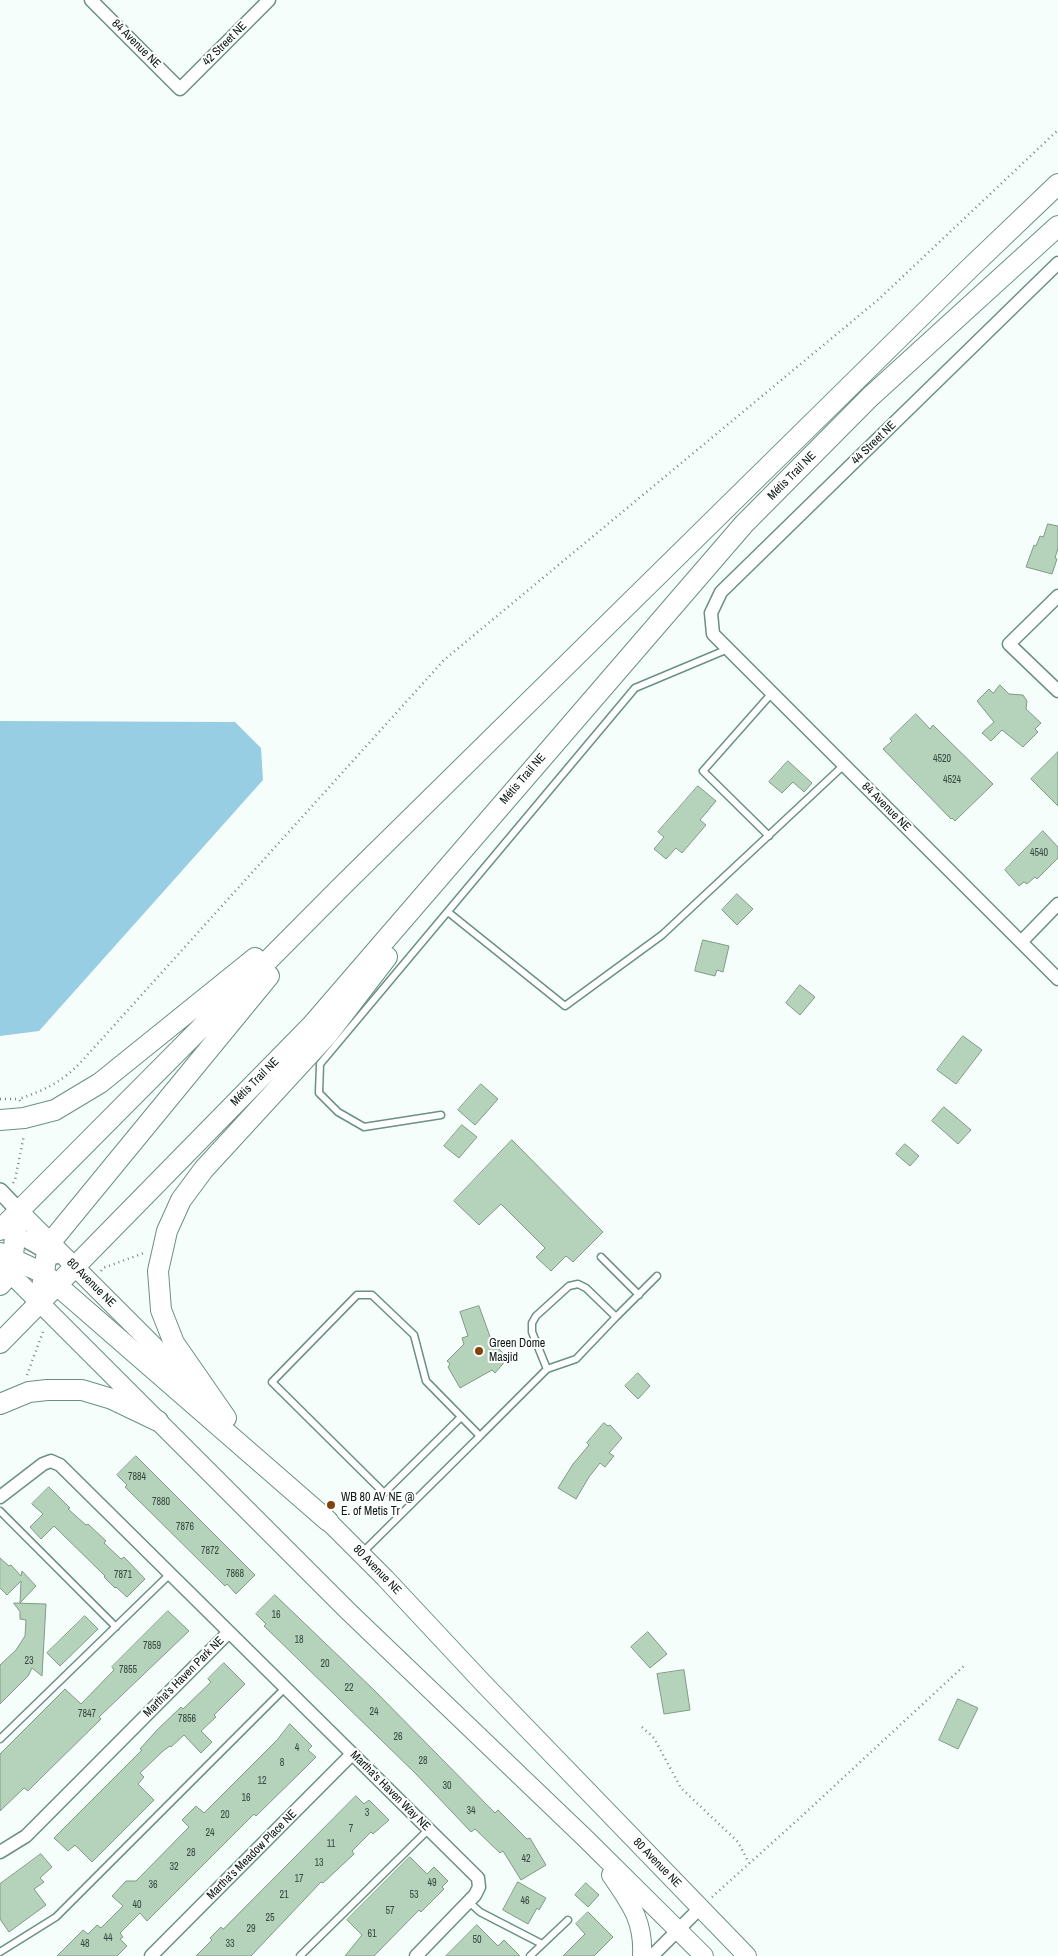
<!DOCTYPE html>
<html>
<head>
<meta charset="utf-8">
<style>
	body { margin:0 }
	canvas { display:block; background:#f6fefb }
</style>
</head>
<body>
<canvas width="1058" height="1956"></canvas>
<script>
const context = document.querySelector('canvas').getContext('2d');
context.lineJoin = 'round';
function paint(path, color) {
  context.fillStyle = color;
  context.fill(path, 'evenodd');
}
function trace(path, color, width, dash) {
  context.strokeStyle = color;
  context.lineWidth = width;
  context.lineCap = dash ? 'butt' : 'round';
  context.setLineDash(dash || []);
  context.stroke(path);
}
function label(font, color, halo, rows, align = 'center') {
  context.font = font + ' "Archivo Narrow",sans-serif';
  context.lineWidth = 4;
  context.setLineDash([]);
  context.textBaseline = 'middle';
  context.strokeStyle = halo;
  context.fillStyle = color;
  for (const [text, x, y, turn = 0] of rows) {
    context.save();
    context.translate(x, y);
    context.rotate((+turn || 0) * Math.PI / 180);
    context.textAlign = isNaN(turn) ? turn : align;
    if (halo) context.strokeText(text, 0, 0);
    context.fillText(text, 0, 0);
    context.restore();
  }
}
const water = new Path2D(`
	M0 721 235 722 261 748 263 780 39 1031 0 1036Z`);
const building = new Path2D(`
	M1048 524 1058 526V548L1055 558 1057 559 1052 574 1026 567 1034 545 1036 546 1040 536 1043 537Z
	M1000 685 1009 694 1023 695 1027 701 1026 709 1041 723 1035 729 1038 732 1023 747 1002 730 991 741 982 733 994 722 977 701 989 689 993 693Z
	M916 714 930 729 933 725 993 784 955 821 952 818 951 819 883 749 892 741 890 739Z
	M1058 752V806L1031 779Z
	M788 761 812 783 804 792 793 782 782 793 769 782Z
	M698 786 716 801 700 820 706 825 682 853 676 848 666 859 654 849 664 837 658 832Z
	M1043 831 1058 847V858L1037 879 1035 877 1027 884 1024 882 1019 886 1005 870Z
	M737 894 753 909 737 925 722 910Z
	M703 940 729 946 723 972 717 970 715 976 695 971Z
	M800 985 815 997 800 1015 786 1003Z
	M963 1036 982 1050 956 1084 937 1070Z
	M481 1084 498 1099 475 1125 458 1110Z
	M944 1107 971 1130 958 1144 932 1121Z
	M462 1125 477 1137 459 1158 444 1146Z
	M512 1140 603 1232 573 1262 566 1256 551 1271 536 1257 545 1248 501 1204 479 1225 454 1201Z
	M905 1144 919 1156 910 1166 896 1154Z
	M479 1306 492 1342 508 1358 495 1373 492 1370 460 1388 448 1367 450 1364 447 1361 464 1344 462 1338 468 1336 460 1312Z
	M638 1373 650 1386 638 1399 625 1386Z
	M604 1423 608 1426 610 1425 622 1438 609 1453 614 1456 605 1467 600 1463 589 1477 576 1499 558 1488 573 1464 589 1445 587 1443Z
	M136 1456 255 1575 236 1594 227 1584 225 1586 125 1487 127 1485 117 1475Z
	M49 1487 70 1508 68 1509 86 1525 88 1524 106 1541 104 1543 121 1559 124 1557 145 1579 127 1597 116 1587 115 1588 104 1577 105 1576 54 1526 41 1539 30 1527 43 1514 32 1504Z
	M0 1558 9 1566 11 1565 21 1576 22 1571 36 1586 20 1603 21 1581 7 1595 0 1588Z
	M275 1595 374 1690 495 1813 498 1810 527 1839 530 1838 546 1865 521 1880 503 1851 500 1853 475 1829 471 1832 415 1773 264 1626 266 1624 256 1614Z
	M14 1603 46 1604 42 1676 32 1668 28 1676 0 1704V1665L16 1650 25 1636 26 1620 20 1619V1612Z
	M168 1611 189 1631 99 1717 101 1719 42 1777 28 1791 24 1788 0 1811V1754L65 1689 81 1704 114 1670 112 1667Z
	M85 1616 98 1629 60 1666 47 1653Z
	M648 1632 667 1654 650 1668 631 1647Z
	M224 1663 245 1684 214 1715 216 1717 201 1731 212 1742 201 1753 184 1735 171 1747 170 1746 163 1751 140 1773 144 1777 138 1784 154 1800 92 1862 75 1845 68 1851 54 1838 142 1750 140 1749 157 1730 181 1707 183 1709 211 1682 208 1679Z
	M684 1670 690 1710 664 1714 657 1674Z
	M958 1699 978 1708 958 1749 939 1740Z
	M290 1724 312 1746 308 1750 316 1757 305 1768 256 1816 254 1814 147 1921 140 1913 120 1933 123 1937 120 1939 127 1946 117 1956H57L83 1930 88 1934 97 1925 101 1928 123 1906 112 1896 126 1881H136L189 1827 182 1820 196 1806 204 1813 277 1740Z
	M356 1796 364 1804 369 1800 389 1820 373 1834 371 1832 352 1851 354 1854 323 1883 321 1882 251 1956H196L212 1940 210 1938 221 1927 223 1929Z
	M41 1854 52 1867 40 1878 44 1882 34 1889 46 1905 9 1932 0 1919V1884Z
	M410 1857 427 1874 434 1867 448 1881 442 1887 444 1889 421 1912 419 1910 374 1956H345L362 1935 347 1920Z
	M518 1882 546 1898 539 1910 537 1908 528 1924 503 1910Z
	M586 1883 599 1895 588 1907 575 1895Z
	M588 1912 613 1937 594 1956H563L585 1934 576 1924Z
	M477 1925 498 1946 504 1940 520 1956H446Z`);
const path = new Path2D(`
	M0 1099H18
	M20 1101 19 1099C45 1090 62 1082 81 1062L444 660 879 299 1058 130
	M13 1183 15 1180 24 1135
	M101 1271 103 1268 144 1253
	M27 1375 44 1329
	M642 1727 654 1738 681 1788 738 1842 749 1863
	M712 1897 803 1815 966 1664`);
const service = new Path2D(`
	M769 836 703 771 772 693
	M448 912 565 1006 662 935 844 765
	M441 1115 364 1127 338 1112 319 1093 320 1064 635 688 728 649
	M601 1257 639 1295
	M547 1369 576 1359 616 1317
	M480 1436 547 1369 532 1332V1323L536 1316 569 1286 578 1284 586 1288 616 1317 657 1276
	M0 1511 116 1627
	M362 1553 480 1436 426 1381 414 1335 372 1295H357L272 1382 384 1493 461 1417
	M0 1739 171 1573
	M469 1902 480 1912 542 1944
	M0 1952 56 1917 285 1688
	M300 1956 429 1829
	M530 1956 568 1920`);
const minor = new Path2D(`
	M91 0 180 89 269 0
	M1058 263 721 592 711 613 713 634 1058 979
	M1058 596 1009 644 1058 691
	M1021 942 1058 904
	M0 1497 43 1464 51 1461 60 1465 478 1878 479 1887 475 1895 416 1956
	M0 1852 26 1836 229 1632
	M151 1956 352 1754
	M652 1956 700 1908`);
const tertiary = new Path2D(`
	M0 1191 18 1210
	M7 1229 55 1256`);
const secondary = new Path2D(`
	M18 1210 204 1396
	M0 1263 349 1612 586 1839 704 1956
	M319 1512 385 1578 484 1684 747 1956
	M611 1875C630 1903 644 1920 642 1956`);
const primary = new Path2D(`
	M0 1120 24 1118 55 1110 100 1083 255 958
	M0 1230 343 885 970 268 1058 184
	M0 1253 43 1273 328 1521
	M0 1285 11 1273 18 1210
	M40 1303 47 1251 50 1243 269 976
	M0 1343 312 1025 744 524 870 397 1058 226
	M0 1404 29 1392 47 1390H82L112 1399 158 1421
	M226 1418 174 1343 161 1310 158 1271 167 1231 181 1200 204 1169 328 1034 387 957`);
const markers = [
	[479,1351,5,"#84430e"],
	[331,1505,5,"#84430e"]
];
const numberNames = [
	["4520",942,759],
	["4524",952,780],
	["4540",1039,853],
	["7884",137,1477],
	["7880",161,1502],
	["7876",185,1527],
	["7872",210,1551],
	["7868",235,1574],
	["7871",123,1575],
	["16",276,1615],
	["18",299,1640],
	["7859",152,1646],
	["23",29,1661],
	["20",325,1664],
	["7855",128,1670],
	["22",349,1688],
	["24",374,1712],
	["7847",87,1714],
	["7856",187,1719],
	["26",398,1737],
	["4",297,1748],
	["28",423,1761],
	["8",282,1763],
	["12",262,1781],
	["30",447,1786],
	["16",246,1798],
	["34",471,1811],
	["3",367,1813],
	["20",225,1815],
	["7",351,1829],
	["24",210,1833],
	["11",331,1844],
	["28",191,1853],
	["42",526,1859],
	["13",319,1863],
	["32",174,1867],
	["17",299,1879],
	["49",432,1883],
	["36",153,1885],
	["21",284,1895],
	["53",414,1895],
	["46",525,1901],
	["40",137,1905],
	["57",390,1911],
	["25",270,1918],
	["29",251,1929],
	["61",372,1934],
	["44",108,1938],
	["50",477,1940],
	["48",85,1944],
	["33",230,1944]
];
const streetNames = [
	["84 Avenue NE",136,44,45],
	["42 Street NE",225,44,-45],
	["44 Street NE",874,443,-44],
	["Métis Trail NE",792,476,-45],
	["Métis Trail NE",523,779,-49],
	["84 Avenue NE",886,807,45],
	["Métis Trail NE",255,1082,-45],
	["80 Avenue NE",91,1283,45],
	["80 Avenue NE",377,1570,46],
	["Martha's Haven Park NE",184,1677,-45],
	["Martha's Haven Way NE",390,1791,45],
	["Martha's Meadow Place NE",252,1855,-45],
	["80 Avenue NE",657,1863,46]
];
const poiNames = [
	["Green Dome",489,1344],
	["Masjid",489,1358],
	["WB 80 AV NE @",341,1498],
	["E. of Metis Tr",341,1512]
];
paint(water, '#98cee3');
paint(building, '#b5d2bb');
trace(building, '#7f9b85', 1);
trace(service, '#6b9085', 9);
trace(minor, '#6b9085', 15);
trace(tertiary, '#6b9085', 18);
trace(secondary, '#6b9085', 20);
trace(primary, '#6b9085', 22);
trace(path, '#778380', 2.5, [1, 4]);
trace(service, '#fff', 6);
trace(minor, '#fff', 12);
trace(tertiary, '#fff', 15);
trace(secondary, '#fff', 18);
trace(primary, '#fff', 20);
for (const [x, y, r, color] of markers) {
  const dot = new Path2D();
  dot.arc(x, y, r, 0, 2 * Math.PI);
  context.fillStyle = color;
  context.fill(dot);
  trace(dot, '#fff', 2);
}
label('10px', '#364940', null, numberNames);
label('12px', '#0c1b17', '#fff', streetNames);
label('12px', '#0c1b17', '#fff', poiNames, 'left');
</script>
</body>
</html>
